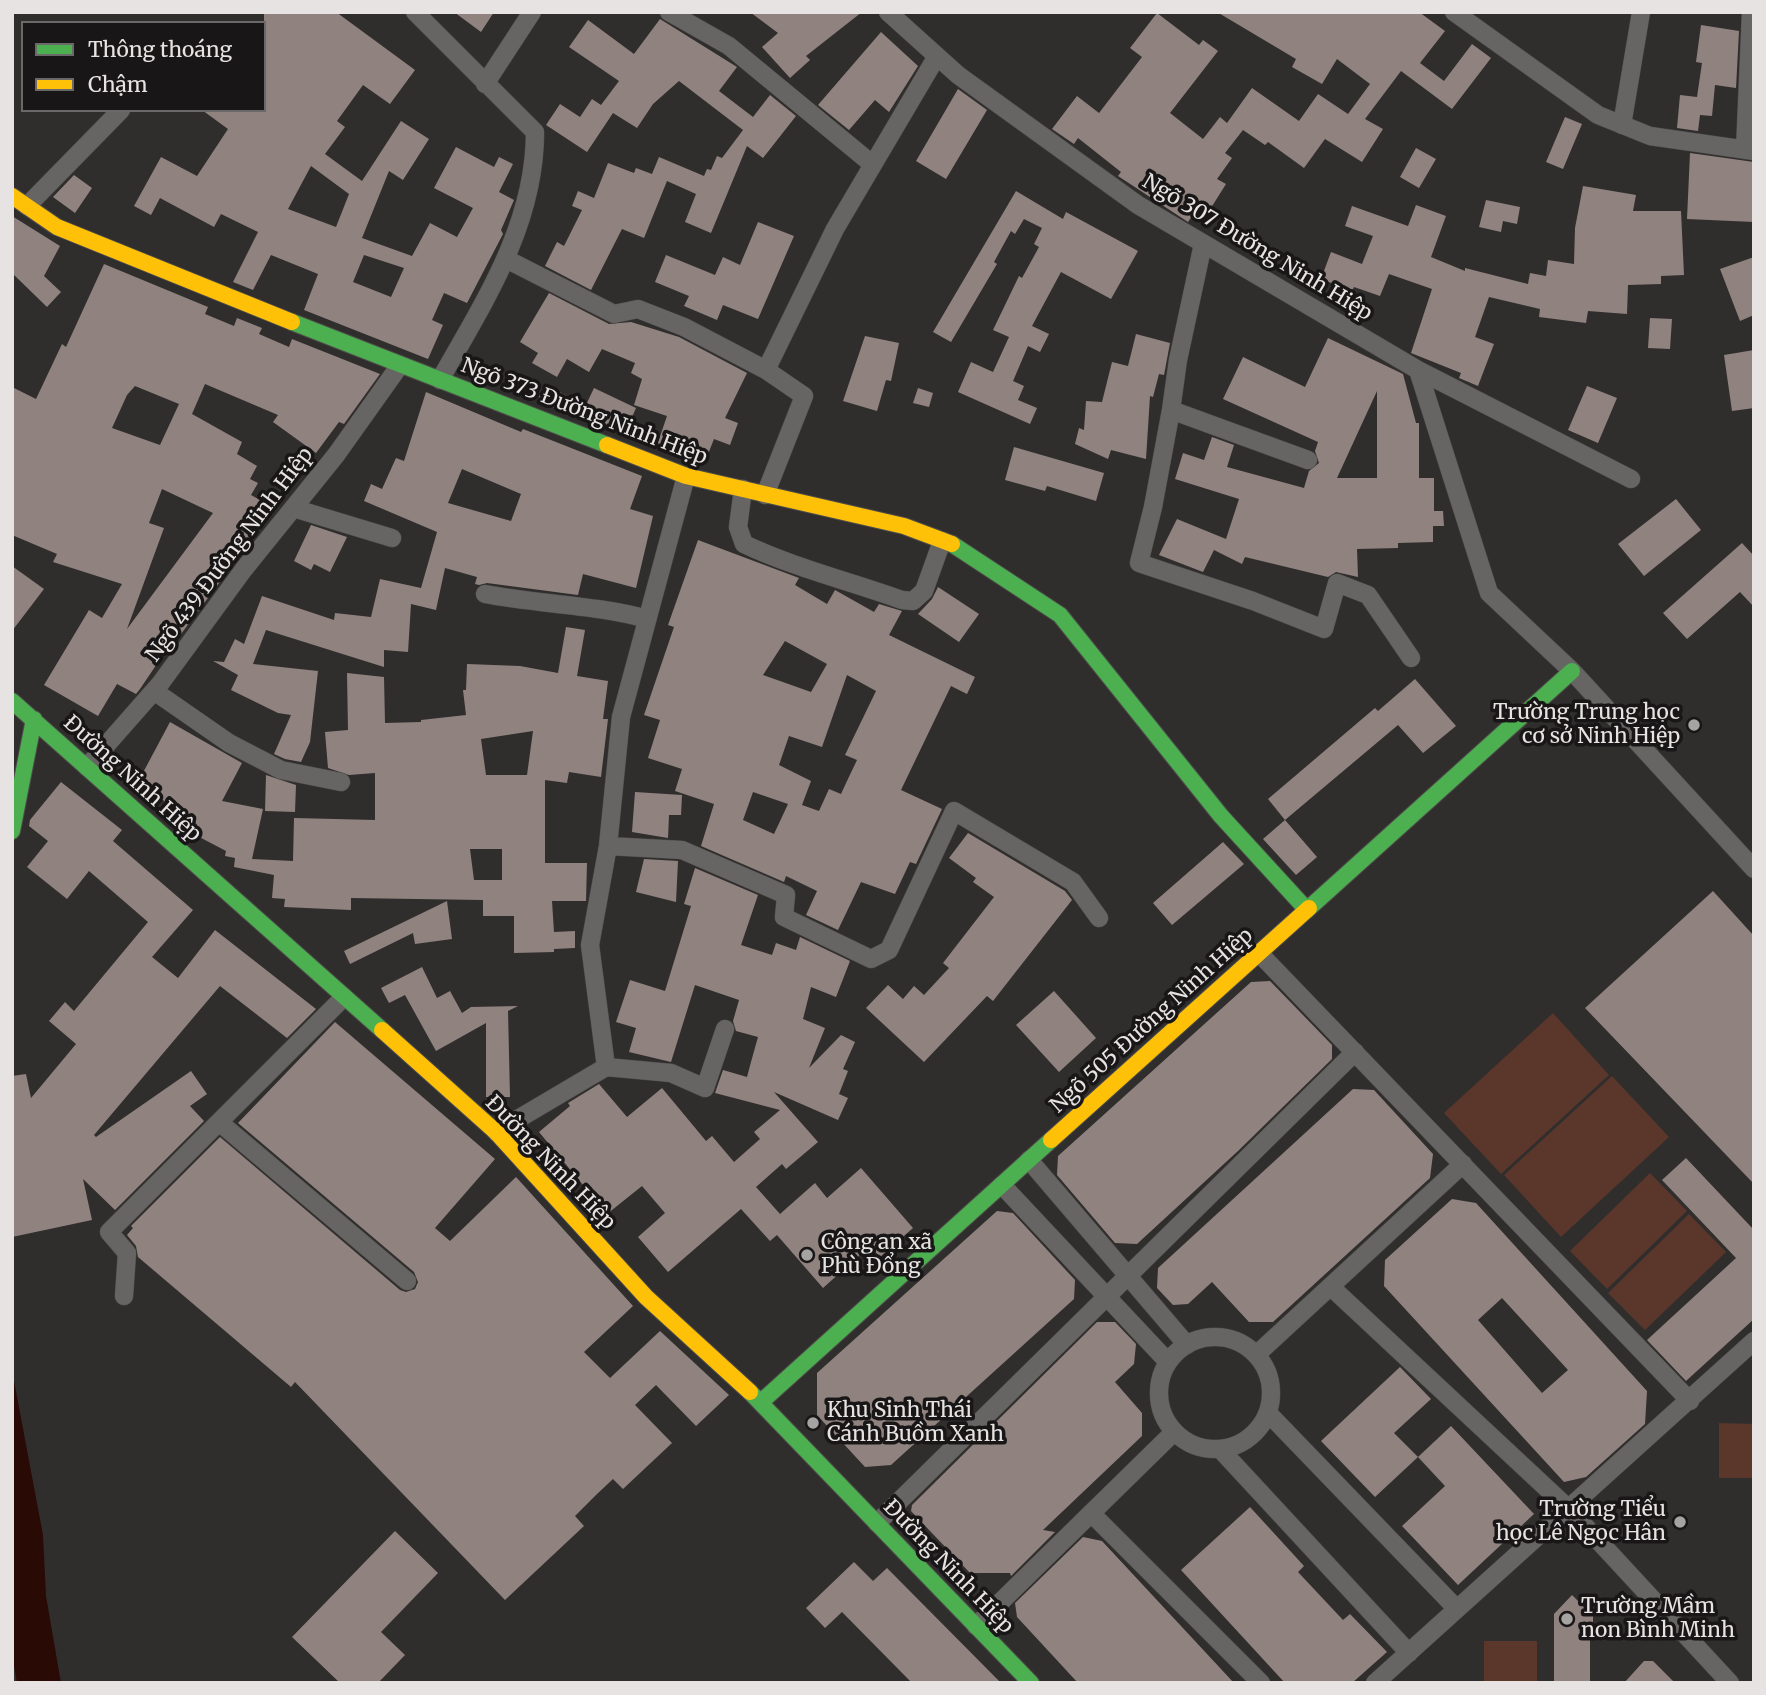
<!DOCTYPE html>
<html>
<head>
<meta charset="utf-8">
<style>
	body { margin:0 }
	#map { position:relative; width:1766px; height:1695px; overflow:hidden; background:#302e2d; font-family:Merriweather,serif }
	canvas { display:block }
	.frame { position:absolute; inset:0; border:14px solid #e6e3e2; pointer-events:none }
	.legend { position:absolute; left:21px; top:21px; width:245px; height:91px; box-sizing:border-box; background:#181616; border:2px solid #6a6868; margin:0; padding:9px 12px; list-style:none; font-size:21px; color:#e6e3e2 }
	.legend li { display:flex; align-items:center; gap:14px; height:35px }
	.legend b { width:35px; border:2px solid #6a6868 }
</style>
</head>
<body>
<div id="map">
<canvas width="1766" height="1695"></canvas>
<div class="frame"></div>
<ul class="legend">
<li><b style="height:9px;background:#4caf50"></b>Thông thoáng</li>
<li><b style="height:9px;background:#ffc107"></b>Chậm</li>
</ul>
</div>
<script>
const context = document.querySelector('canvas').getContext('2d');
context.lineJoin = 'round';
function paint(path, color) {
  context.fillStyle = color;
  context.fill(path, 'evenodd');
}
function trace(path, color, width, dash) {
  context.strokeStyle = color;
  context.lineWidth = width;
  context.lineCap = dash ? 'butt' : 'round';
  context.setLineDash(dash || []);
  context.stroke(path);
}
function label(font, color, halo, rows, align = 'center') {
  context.font = font + ' Merriweather,serif';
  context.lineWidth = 7;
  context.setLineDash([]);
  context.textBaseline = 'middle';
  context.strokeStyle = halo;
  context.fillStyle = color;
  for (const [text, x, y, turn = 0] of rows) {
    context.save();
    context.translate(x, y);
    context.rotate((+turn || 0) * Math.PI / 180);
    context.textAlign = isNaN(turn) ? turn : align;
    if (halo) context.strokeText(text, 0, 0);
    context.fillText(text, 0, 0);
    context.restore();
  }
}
const green = new Path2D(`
	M1553 1013 1609 1075 1501 1174 1444 1113Z
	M1612 1076 1669 1137 1561 1237 1504 1175Z
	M1650 1173 1687 1211 1607 1289 1570 1251Z
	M1689 1214 1726 1252 1645 1330 1608 1293Z
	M1719 1423 1754 1424V1478H1719Z
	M1484 1641H1537V1683H1484Z`);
const water = new Path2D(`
	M12 1370 43 1535 46 1596 61 1683H17L12 1655Z`);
const building = new Path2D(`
	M264 12H336L415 70 390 104 363 85 337 121 345 127 325 154 362 181 401 121 429 139 403 180 389 171 362 238 412 256 430 223 457 237 473 208 434 188 456 147 494 167 499 157 513 164 499 192 514 200 501 230 503 234 467 303 444 293 432 320 443 325 428 359 304 310 318 274 271 255 253 290 233 282 258 232 221 214 214 227 160 198 151 215 134 206 161 157 197 176 228 129 202 110H264ZM311 166 349 194 336 227 288 209ZM364 255 404 268 391 297 353 282Z
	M454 12H494L481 32Z
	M750 12H862L806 56 810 60 790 78 762 47 778 33Z
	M1217 12H1419L1445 31 1420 63 1444 81 1472 44 1491 58 1452 109 1401 71 1365 119 1383 129 1362 162 1325 139 1304 168 1268 142 1265 145 1243 130 1225 153 1232 158 1217 179 1226 184 1204 219 1194 213 1188 222 1118 176 1121 172 1078 138 1074 144 1052 129 1077 96 1099 113 1142 57 1130 48 1157 13 1199 45 1203 40 1218 51 1170 113 1203 139 1220 117 1227 123 1252 88 1299 121 1318 94 1348 114 1370 84 1337 59 1322 84 1292 67 1296 59Z
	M660 19 737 67 719 91 753 117 770 95 796 116 763 158 747 146 711 233 685 222 696 194 667 181 644 238 622 229 591 290 545 266 557 242 564 246 582 210 572 206 578 191 594 198 608 163 634 173 636 168 652 174 659 157 704 176 707 169 711 170 717 156 722 158 743 130 679 81 653 104 637 128 613 113 587 152 546 125 560 104 580 117 592 99 601 105 619 81 569 47 588 20 634 54Z
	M1701 25 1739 31 1736 88 1715 85 1712 116 1700 115 1698 131 1677 128 1680 95 1697 97 1702 63 1696 62Z
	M881 32 918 66 889 112 875 100 849 130 818 105Z
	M958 89 987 110 946 179 916 161Z
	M1565 117 1582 124 1563 169 1546 162Z
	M1416 148 1436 159 1419 188 1400 177Z
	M1690 153 1754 162V222L1687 219Z
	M74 175 92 188 75 213 53 197Z
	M1583 186 1636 195 1633 211H1681L1684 275 1661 276V284L1628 285 1627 314 1588 311 1586 323 1539 317 1540 309 1489 297 1475 337 1494 344 1478 386 1459 378 1461 373 1411 353 1432 289 1389 274 1380 296 1354 287 1352 291 1321 279 1331 252 1362 264 1373 236 1345 226 1352 206 1408 226 1416 205 1446 216 1431 257 1465 271V268L1528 284 1530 273 1546 276 1548 260 1574 264 1575 228Z
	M1016 191 1063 219 1066 212 1138 251 1111 299 1061 272 1032 326 1049 334 1040 352 1028 346 1013 381 1024 386 1018 400 1037 408 1030 424 958 392 971 362 993 372 1009 337 993 330 1019 276 1022 278 1039 247 1034 244 1042 228 1024 219 1015 234 1011 231 994 262 997 264 951 342 933 332Z
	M1486 200 1520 207 1517 224 1503 221 1501 232 1479 227Z
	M12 216 60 246 44 276 61 292 47 307 12 273Z
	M758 222 794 236 758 319 723 305 717 320 684 306 689 296 655 282 666 255 715 275 723 257 740 265Z
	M1754 257V315L1740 321 1720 269Z
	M104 264 208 307 205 314 234 326 237 318 262 328 259 334 289 347 292 339 380 374 344 424 339 422 316 453 273 422 278 415 205 384 192 414 242 442 237 454 257 466 250 479 258 483 251 495 269 505 246 547 178 638 175 637 140 689 136 694 117 684 98 716 44 685 89 610 102 618 122 584 53 562 57 554 12 535V387L36 399 62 344 66 347ZM135 386 179 404 160 445 112 428 127 395ZM162 489 213 513 127 629 164 528 149 523Z
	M549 293 609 324 631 322 679 337 747 373 725 418 738 423 730 445 714 439 708 454 690 447 686 459 656 448 667 416 634 405 642 379 631 373 635 363 602 349 589 372 567 359 557 377 532 363 538 353 520 342Z
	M1650 318 1672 319 1670 349 1648 348Z
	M1136 334 1170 343 1164 375 1159 374 1153 397 1150 396 1146 459 1111 450 1108 459 1075 444 1079 428 1084 430 1086 401 1102 402 1112 362 1128 366Z
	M865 336 899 343 891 381 886 380 877 411 843 401Z
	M1328 338 1403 374 1416 423H1419V478H1434V511H1443L1444 526H1433V542L1398 543V548L1357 549 1358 577 1336 572 1328 577 1245 557 1242 564 1214 550 1203 572 1159 555 1177 519 1226 539 1239 499 1175 479 1183 453 1204 460 1212 437 1234 445 1227 467 1304 488 1309 471 1319 463 1315 451 1318 442 1223 399 1243 357 1305 387ZM1377 391V478H1337Z
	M1754 350V408L1732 411 1724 355Z
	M545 385 586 405 594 388 636 408 624 435 537 401Z
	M1587 386 1617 398 1598 443 1568 430Z
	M918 388 933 393 929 407 913 403Z
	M426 392 521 432 523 429 642 476 630 509 653 516 636 588 583 574 578 595 487 583 479 585 475 584 477 577 445 568 436 610 411 604 408 652 384 650V667L266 630 253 664 318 671 310 742 301 762 285 759 274 754 291 715 278 713 231 690 238 675 213 661 224 662 235 639 244 644 262 596 334 620 335 613 371 617 380 579 421 588 437 532 364 501 371 484 382 489 396 458 404 461ZM462 469 521 494 511 521 448 503Z
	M1014 447 1104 473 1096 501 1047 486 1045 491 1005 480Z
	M1676 499 1701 530 1644 576 1618 544Z
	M311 525 347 537 330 572 314 564 311 570 294 561Z
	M698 540 799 578 795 585 827 604 835 590 874 612 879 604 902 611 889 635 975 677 967 694 951 686 901 790 942 809 916 864 910 862 895 894 861 882 838 930 806 915 817 891 786 876 784 882 701 846 714 804 675 791 682 769 648 758 660 720 644 715 674 627 668 625ZM785 641 827 664 811 692 763 675ZM847 675 876 691 845 755 857 760 847 781 841 794 829 789 819 811 802 805 811 781 779 765 789 736 822 747ZM753 792 788 804 774 834 743 820Z
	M1742 543 1754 556V607L1740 592 1687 639 1663 613Z
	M12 566 44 589 12 631Z
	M938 587 979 614 959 642 918 614 932 599Z
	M566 627 585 630 577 676 608 681 603 719H608L601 777 569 772 567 783 545 780V863H587L586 901H552L554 932 575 931V948L554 949V952L514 953V916H483V900L351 898V910L284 907 285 899 272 898 274 875 234 867 235 858 225 856 226 851 186 830 188 826 174 818 179 809 150 793 152 789 138 782 170 722 242 763 222 801 263 809 252 859 293 861 294 818 375 820V773L349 775 328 768 325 732 348 730 347 673 384 677 385 723 421 722V720L466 715 463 690H466L467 664 520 666 558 673ZM533 731 527 775H486L481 739ZM470 849H502V880H474Z
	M1415 679 1456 726 1423 753 1398 725 1285 820 1268 799 1375 708 1378 711Z
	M266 775 296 785 295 812 265 811Z
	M61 782 122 830 113 841 193 910 152 957 178 978 215 930 316 1009 287 1038 220 986 94 1135 96 1137 191 1071 207 1094 190 1106 204 1121 115 1210 83 1179 92 1220 12 1237V1076L26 1074 31 1098 76 1044 49 1021 65 1002 74 1011 148 922 89 871 67 899 27 867 48 841 29 826 30 820Z
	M635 792 682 795 681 815H669L668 838 632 832Z
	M1285 820 1317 857 1296 875 1263 839Z
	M968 833 1065 891 1072 900 993 1001 987 996 924 1062 866 1008 888 985 903 999 914 986 924 995 949 968 943 963 994 897 973 882 976 878 949 858Z
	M1223 842 1244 864 1172 925 1153 903Z
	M644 859 678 861 676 902 636 892Z
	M695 868 758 895 741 945 772 955 776 943 796 950 800 937 850 961 836 997 811 987 803 1019 825 1028 809 1068 841 1035 855 1042 843 1069 848 1071 839 1094 848 1098 838 1120 774 1092 818 1142 786 1169 782 1164 756 1187 780 1214 815 1183 827 1198 861 1168 913 1228 880 1257 870 1246 823 1288 777 1235 770 1241 741 1209 668 1272 638 1237 665 1213 642 1186 607 1214 539 1132 570 1106 568 1103 599 1084 627 1117 662 1088 706 1141 712 1136 734 1162 760 1139 754 1132 780 1110 715 1093 723 1070 747 1077 751 1062 758 1037 736 1031 733 1021 739 1000 695 985 671 1062 629 1052 636 1028 616 1022 630 980 665 991 691 906 684 904Z
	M1713 891 1754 936V1184L1585 1008Z
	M447 901 452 939 415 944 413 933 350 964 344 951Z
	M422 967 437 998 450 991 462 1013 471 1007 518 1006 508 1011 510 1097H486V1023L436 1051 405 995 389 1003 381 988Z
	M1270 981 1332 1045V1059L1238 1151 1137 1244 1115 1243 1057 1175 1058 1156 1251 982Z
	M1054 991 1096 1038 1059 1072 1016 1025Z
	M335 1022 495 1159 435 1228 450 1241 516 1177 633 1306 584 1352 610 1378 660 1331 729 1395 696 1426 656 1385 635 1405 672 1443 623 1489 613 1479 596 1495 575 1516 584 1526 505 1600 295 1382 291 1387 138 1257 136 1246 127 1235 133 1228 131 1226 220 1137 400 1290 406 1292 415 1289 418 1282 414 1272 238 1123Z
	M1353 1089 1374 1090 1433 1154 1430 1178 1273 1322H1249L1212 1282 1188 1304 1173 1305 1157 1288 1158 1268Z
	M1686 1158 1754 1230V1319L1686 1381 1647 1340 1736 1258 1662 1180Z
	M1452 1199 1476 1203 1647 1391 1645 1424 1586 1477 1564 1482 1384 1286 1385 1260ZM1502 1298 1568 1370 1542 1393 1478 1320Z
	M997 1211 1013 1213 1075 1280 1074 1299 891 1465 865 1467 817 1415V1373Z
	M1097 1322H1115L1136 1344 1134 1364 1115 1382 1142 1413V1436L1043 1530 1055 1532 1011 1576 1010 1573H970L911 1511 912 1505Z
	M1400 1367 1431 1399 1394 1433 1418 1457 1375 1497 1321 1441Z
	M1451 1426 1534 1514 1458 1585 1402 1526 1445 1486 1418 1457Z
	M1250 1507 1304 1566 1298 1572 1343 1620 1350 1614 1387 1652 1352 1683H1285L1181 1570Z
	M395 1531 438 1573 381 1632 405 1655 378 1683H340L292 1637Z
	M1083 1537 1102 1541 1234 1683H1078L1017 1617 1015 1603Z
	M854 1562 873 1581 887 1568 1001 1683H912L842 1612 825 1628 806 1608Z
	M1572 1595 1593 1616V1627H1590V1683H1554V1614Z
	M1644 1661H1653L1675 1683H1624Z`);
const street = new Path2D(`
	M415 12 535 132C535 225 484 302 440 380
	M669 12 729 46 872 164
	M888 12 958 75 1138 205 1418 370 1631 479
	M1454 12 1598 115 1650 136 1754 151
	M485 84 532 12
	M1622 125 1641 12
	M1745 150 1751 12
	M27 206 121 110
	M1203 244 1178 360 1171 410 1308 460
	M506 259 614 314 638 309 684 327 766 370 804 396 765 495
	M766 370 835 229 937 56
	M1418 370 1489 593 1572 671 1754 869
	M1171 410 1153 507 1139 563 1253 601 1324 629 1337 583 1368 595 1411 658
	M743 489 738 527 744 544C795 568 849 581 902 600L913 601 924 591 942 541
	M293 508 392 538
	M485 594C537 604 597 605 647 619
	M154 691 229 743 281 770 341 782
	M87 767 160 684 244 569 336 455 400 365
	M608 846 682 850 786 895 784 917 871 959 889 950 954 811 1073 882 1099 918
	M1259 953 1690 1401
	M344 997 219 1122 407 1281
	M606 1067 590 945 608 846 621 717 686 476
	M496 1132 606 1067 671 1073 705 1088 725 1029
	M1029 1160 1187 1345
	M1002 1185 1168 1362
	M1331 1287 1570 1510 1730 1683
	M124 1296 127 1253 109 1232 219 1122
	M1159 1393a56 56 0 1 1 112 0a56 56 0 1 1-112 0Z
	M1256 1355 1463 1164
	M1268 1413 1457 1609
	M1220 1449 1409 1653
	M1091 1513 1261 1683
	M877 1523 1355 1052
	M976 1626 1174 1432
	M1375 1683 1754 1341`);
const fast = new Path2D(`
	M292 322 607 445
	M952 544 1060 615 1221 816 1307 910
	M12 701 382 1030
	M12 831 34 719
	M1309 908 1572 671
	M750 1392 1031 1683
	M761 1402 1051 1140`);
const slow = new Path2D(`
	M12 196 57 227 292 322
	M607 445 686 476 904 526 952 544
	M382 1030 496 1132 646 1297 750 1392
	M1051 1140 1309 908`);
const markers = [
	[1694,725,7,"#a6a4a3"],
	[807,1255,7,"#a6a4a3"],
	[813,1423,7,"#a6a4a3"],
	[1680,1522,7,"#a6a4a3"],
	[1567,1619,7,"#a6a4a3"]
];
const streetNames = [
	["Ngõ 307 Đường Ninh Hiệp",1257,248,31],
	["Ngõ 373 Đường Ninh Hiệp",584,412,21],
	["Ngõ 439 Đường Ninh Hiệp",230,555,-53],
	["Đường Ninh Hiệp",132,779,42],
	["Ngõ 505 Đường Ninh Hiệp",1152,1021,-42],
	["Đường Ninh Hiệp",550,1163,46],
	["Đường Ninh Hiệp",948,1567,46]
];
const poiNames = [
	["Trường Trung học",1680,713,"right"],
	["cơ sở Ninh Hiệp",1680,737,"right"],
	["Công an xã",821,1243],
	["Phù Đổng",821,1267],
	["Khu Sinh Thái",827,1411],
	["Cánh Buồm Xanh",827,1435],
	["Trường Tiểu",1666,1510,"right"],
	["học Lê Ngọc Hân",1666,1534,"right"],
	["Trường Mầm",1581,1607],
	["non Bình Minh",1581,1631]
];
paint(green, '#5a362b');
paint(water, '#290a05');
paint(building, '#90837f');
trace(street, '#4e4c4b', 19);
trace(fast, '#4e4c4b', 18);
trace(slow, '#4e4c4b', 18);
trace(street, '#666564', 18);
trace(fast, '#4caf50', 16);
trace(slow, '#ffc107', 16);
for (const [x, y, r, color] of markers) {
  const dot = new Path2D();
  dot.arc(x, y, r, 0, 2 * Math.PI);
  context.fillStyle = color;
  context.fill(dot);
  trace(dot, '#181616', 2.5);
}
label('21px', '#e6e3e2', '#181616', streetNames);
label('21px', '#e6e3e2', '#181616', poiNames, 'left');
</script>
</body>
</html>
